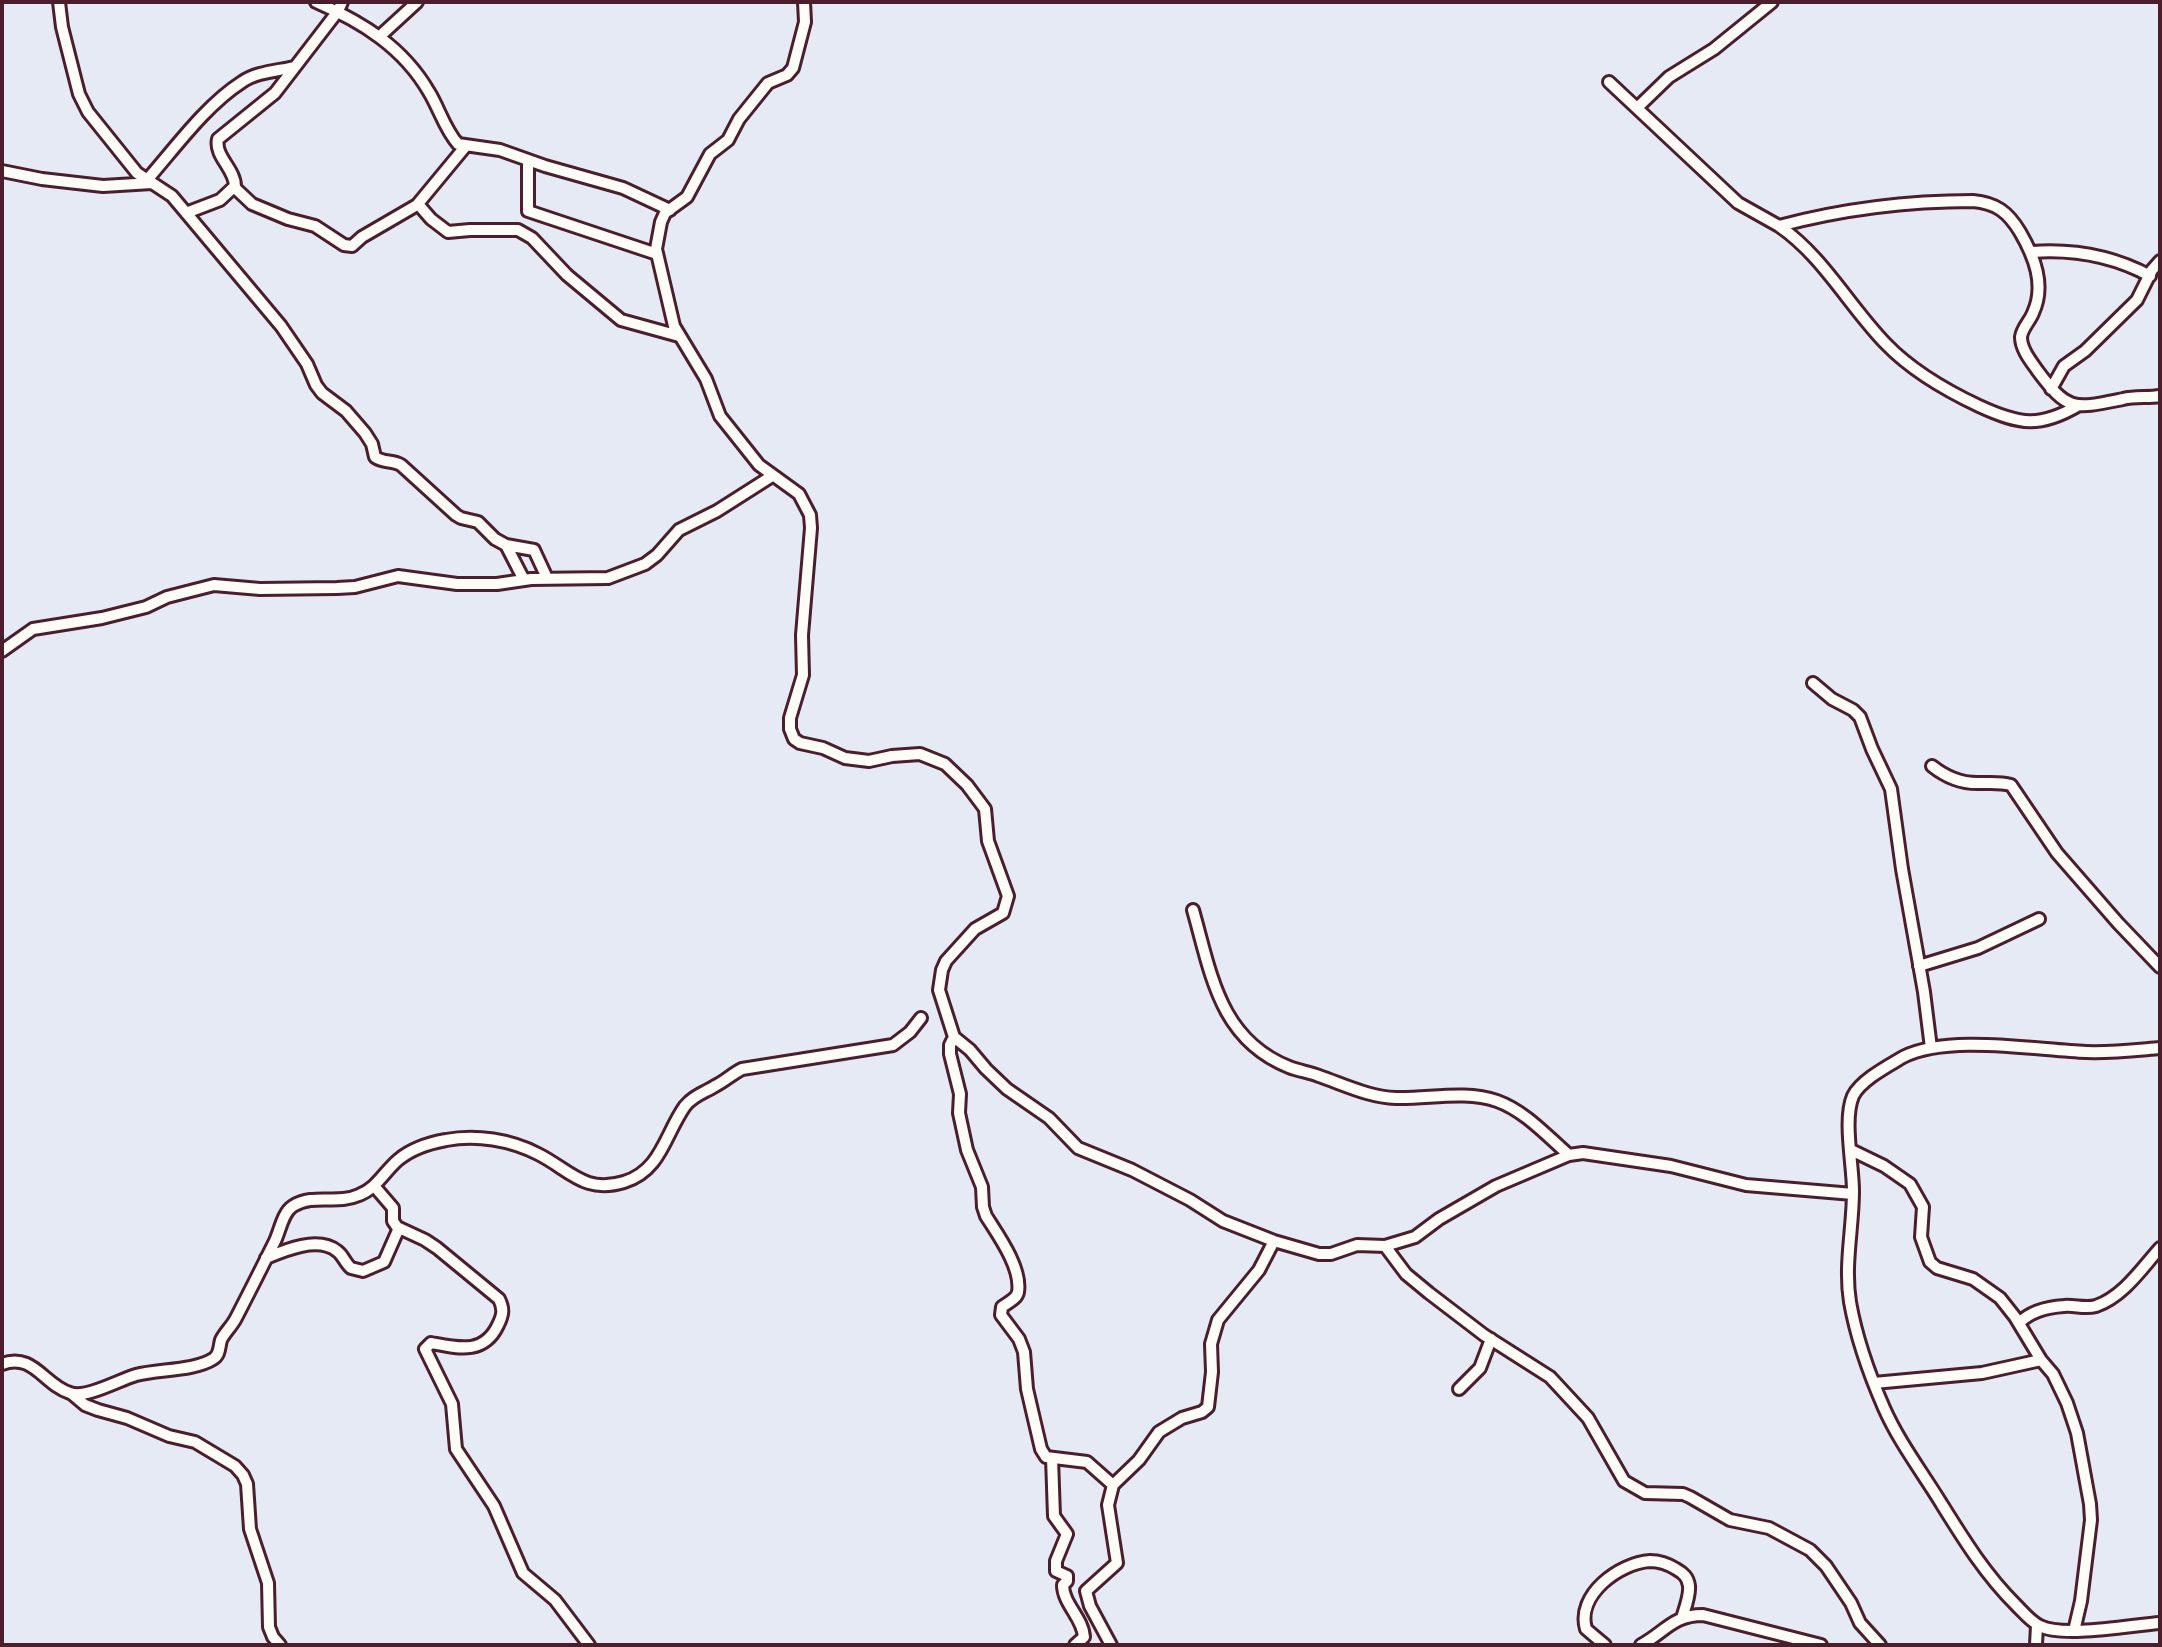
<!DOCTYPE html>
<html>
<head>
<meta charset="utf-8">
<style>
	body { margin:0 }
	#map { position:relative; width:2162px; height:1647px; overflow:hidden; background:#e6eaf5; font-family:"Indie Flower",sans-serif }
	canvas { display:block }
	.frame { position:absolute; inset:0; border:4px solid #4a1f2b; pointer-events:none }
</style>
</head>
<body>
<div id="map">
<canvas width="2162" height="1647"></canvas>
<div class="frame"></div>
</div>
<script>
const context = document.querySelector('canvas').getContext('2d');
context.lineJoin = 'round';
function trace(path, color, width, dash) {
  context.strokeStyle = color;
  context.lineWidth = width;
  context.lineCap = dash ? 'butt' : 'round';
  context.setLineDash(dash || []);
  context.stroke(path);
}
const street = new Path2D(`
	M59 2 62 27 79 94 88 112 137 173 172 196 281 326 307 364 316 385 322 393 346 411 365 433 372 444 375 457C383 463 393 460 401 465L456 515 461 518 478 522 495 539 506 545 534 550 547 578
	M316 2C362 22 403 47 429 92 439 108 445 130 458 144L500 150 545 166 623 188 670 210
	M804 2 805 22 793 68 787 75 768 83 739 119 728 140 710 154 687 197 665 213 661 222 656 249 674 326 706 379 720 416 759 465 799 494 810 515 811 528 802 635 803 675 790 718V729L794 739 800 743 823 748 845 758 869 761 892 756 920 754 945 764 967 785 985 809 988 841 1008 896 1003 913 975 929 946 961 942 970 939 990 954 1037 970 1050 986 1069 1007 1089 1049 1118 1078 1148 1132 1170 1190 1200 1223 1221 1274 1241 1319 1254H1331L1357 1245 1385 1246 1415 1237 1439 1219 1496 1186 1569 1155 1583 1153 1671 1166 1746 1185 1853 1194
	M380 36 417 2
	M1609 82 1738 203 1779 226C1843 209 1907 201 1973 201 1996 203 2008 212 2020 232 2034 256 2046 285 2033 313 2030 321 2022 328 2021 337 2021 349 2030 360 2037 370 2068 412 2074 409 2123 399 2135 396 2148 398 2160 396
	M1638 107 1669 77 1714 49 1772 2
	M528 160V211L657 254
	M2 171 42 179 103 186 152 183
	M147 180C175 148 206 105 242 82 256 72 277 71 294 67
	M234 187 252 204 288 219 315 226 344 245 352 246 362 237 417 205 465 147
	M418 204 431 219 448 232 470 230H518L532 238 567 275 621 320 679 336
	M186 213 220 200 235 186C235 169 214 156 218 139L275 93 338 11 342 2
	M1779 226C1823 256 1849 306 1886 344 1912 371 1945 390 1979 406 2020 425 2040 428 2079 405
	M2032 252C2073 249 2113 256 2150 276
	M2051 389 2064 366 2085 351 2137 300 2152 270 2160 261
	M506 545 524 580
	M2 651 33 629 102 618 146 607 167 597 214 585 260 589 337 588 355 587 398 576 457 584H497L531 579 608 578 645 564 657 555 679 530 717 511 772 476
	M1813 683 1832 699 1853 710 1860 717 1872 749 1891 789 1902 869 1924 992 1931 1048
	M1932 766C1947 778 1962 784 1981 783 1992 783 2000 782 2011 785L2057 853 2118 923 2160 967
	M1193 910C1211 973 1219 1039 1289 1067 1299 1071 1309 1072 1319 1076 1345 1085 1369 1097 1396 1098 1429 1099 1465 1090 1497 1101 1525 1111 1547 1136 1569 1155
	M1919 966 1978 948 2039 919
	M954 1037 950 1045V1054L960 1094 959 1113 967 1150 982 1187 983 1207 986 1216C998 1235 1022 1268 1018 1292 1017 1299 1007 1303 1002 1307L1001 1315 1019 1339 1024 1352 1027 1389 1041 1449 1046 1457 1087 1462 1113 1485
	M2160 1048C2136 1050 2111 1053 2086 1052 2036 1050 1948 1034 1903 1057 1888 1066 1861 1080 1853 1096 1843 1119 1853 1165 1853 1191 1853 1228 1844 1265 1850 1302 1856 1336 1870 1376 1884 1408 1899 1442 1922 1472 1941 1503 1964 1540 1985 1574 2016 1605 2023 1612 2031 1622 2040 1626 2063 1638 2132 1625 2160 1623
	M1851 1150 1884 1166 1910 1184 1923 1207 1921 1237 1930 1262 1937 1268 1973 1279 2000 1298 2015 1317 2041 1360 2053 1374 2067 1403 2077 1433 2090 1504 2091 1520 2081 1601 2074 1631
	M375 1187 393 1208V1221L397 1227 425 1240 437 1248 499 1299C504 1309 503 1315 498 1325 484 1355 458 1348 431 1343L425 1349 452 1404 456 1449 494 1506 523 1573 555 1600 589 1645
	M1385 1246 1406 1274 1429 1293 1484 1335 1550 1377 1588 1418 1624 1481 1645 1493 1683 1494 1690 1497 1730 1520 1769 1528 1810 1550 1826 1566 1851 1603 1860 1623 1880 1645
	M266 1258C285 1250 318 1236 337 1251 343 1255 345 1263 351 1268L363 1271 384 1262 399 1228
	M2019 1323C2030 1312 2048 1307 2064 1306 2075 1305 2085 1309 2096 1306 2124 1296 2142 1268 2160 1248
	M2 1364C33 1352 44 1385 70 1393 86 1399 119 1380 136 1375 158 1369 194 1371 213 1359 220 1355 219 1347 221 1340 225 1332 232 1326 236 1318 249 1293 261 1269 274 1243 280 1232 282 1213 293 1206 314 1193 337 1205 359 1195 377 1188 384 1172 398 1160 411 1149 429 1143 446 1140 476 1134 511 1140 538 1154 570 1170 584 1194 624 1182 661 1171 665 1134 685 1106 694 1095 704 1093 715 1086 725 1081 732 1074 742 1069L893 1045 910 1032 921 1018
	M1874 1383 1982 1373 2041 1360
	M1459 1389 1480 1368 1491 1339
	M72 1394 85 1405 98 1410 127 1418 169 1436 195 1442 235 1466 243 1475 247 1484 250 1529 268 1583 269 1627 273 1637 280 1645
	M1052 1458 1054 1516 1067 1534 1056 1561V1571L1067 1576V1581L1063 1585C1063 1604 1083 1618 1084 1637L1075 1645
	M1111 1645 1090 1606 1086 1591 1117 1563 1108 1505 1113 1485 1139 1460 1159 1432 1182 1418 1202 1412 1208 1407 1212 1372 1211 1344 1218 1320 1259 1270 1274 1241
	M1605 1645 1586 1629C1576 1595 1619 1563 1650 1561 1660 1561 1668 1564 1676 1569 1683 1573 1688 1577 1689 1586 1690 1596 1685 1608 1682 1618
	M1641 1645C1665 1632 1673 1615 1703 1615L1821 1645
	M2036 1645 2037 1625`);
trace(street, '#4a1f2b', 16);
trace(street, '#fdfcf7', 10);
</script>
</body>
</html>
